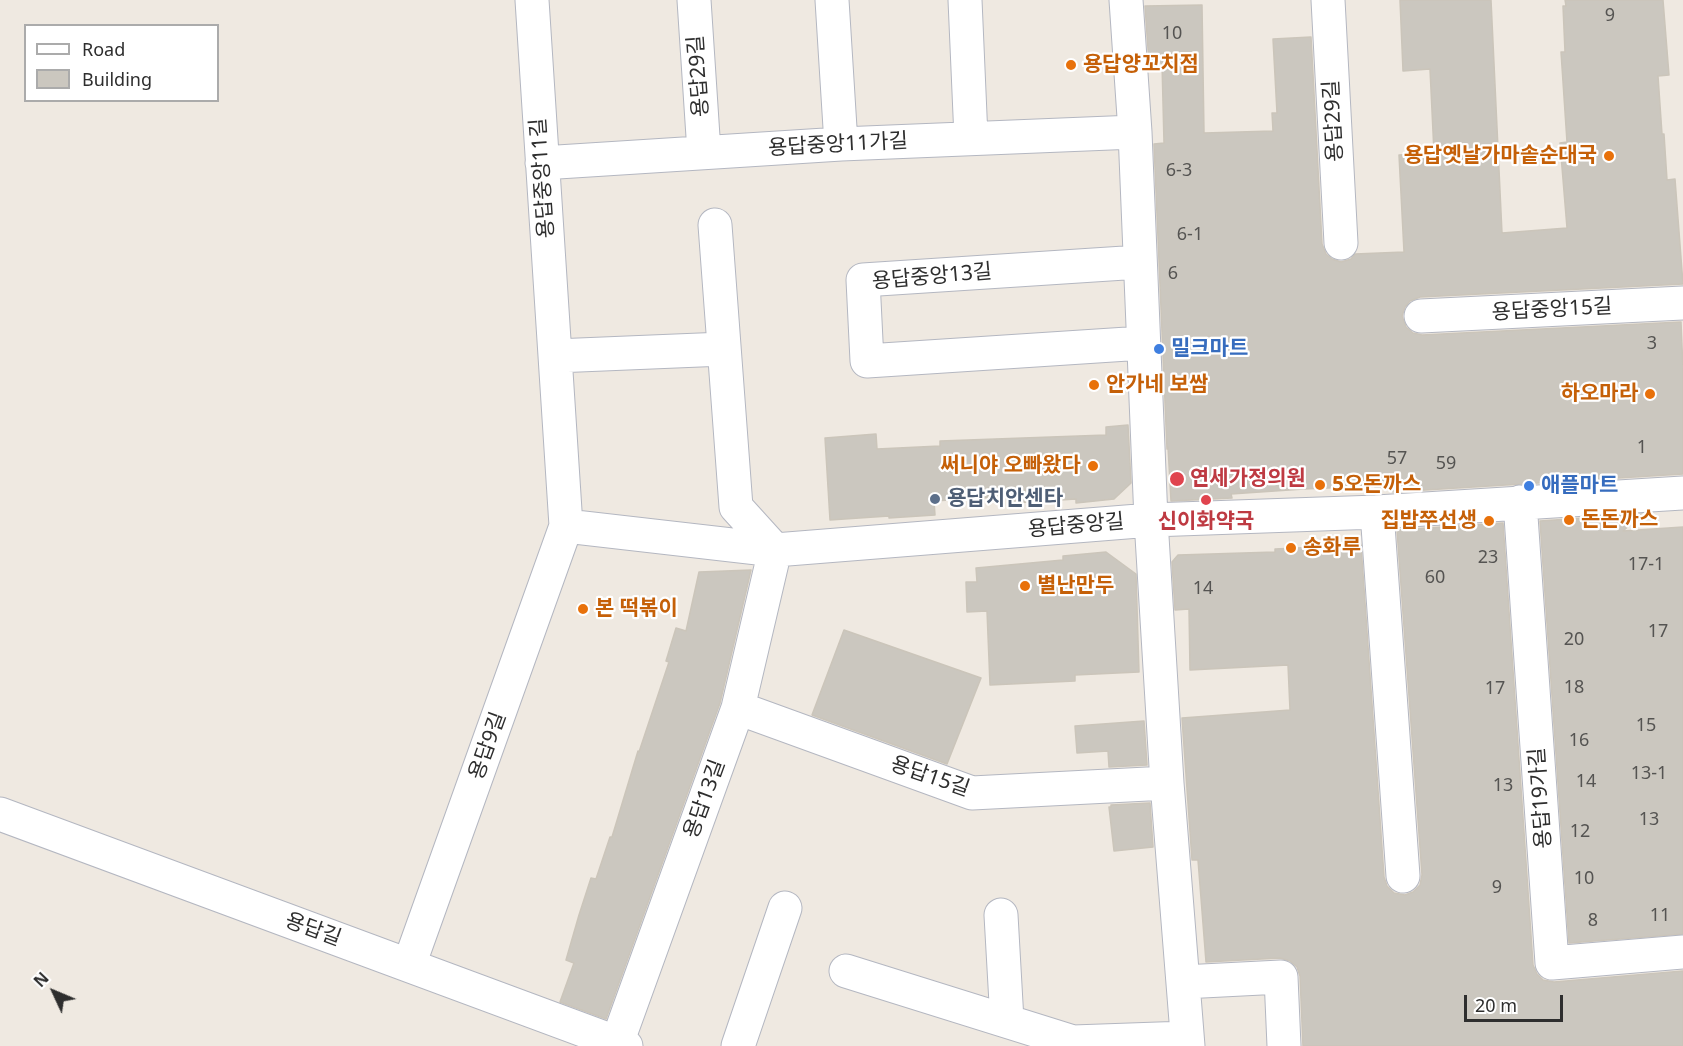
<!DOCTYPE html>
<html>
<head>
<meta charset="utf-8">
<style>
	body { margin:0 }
	#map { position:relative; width:1683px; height:1046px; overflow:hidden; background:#efe9e1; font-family:"Noto Sans",sans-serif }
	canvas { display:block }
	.legend { position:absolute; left:24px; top:24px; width:195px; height:78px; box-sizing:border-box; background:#fff; border:2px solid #ababab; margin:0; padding:8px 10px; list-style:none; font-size:18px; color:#2e2e2e }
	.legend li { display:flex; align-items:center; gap:12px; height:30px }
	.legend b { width:30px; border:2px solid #ababab }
	.north { position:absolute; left:24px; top:962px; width:60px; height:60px; -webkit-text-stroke:4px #fff; paint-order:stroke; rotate:314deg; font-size:16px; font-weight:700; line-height:24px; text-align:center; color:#2e2e2e }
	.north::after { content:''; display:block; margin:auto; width:21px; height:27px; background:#2e2e2e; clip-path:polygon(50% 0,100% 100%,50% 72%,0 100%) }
	.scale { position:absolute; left:1464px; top:995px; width:99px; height:27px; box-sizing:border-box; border:3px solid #2e2e2e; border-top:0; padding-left:8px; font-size:18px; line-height:21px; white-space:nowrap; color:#2e2e2e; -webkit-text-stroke:4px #fff; paint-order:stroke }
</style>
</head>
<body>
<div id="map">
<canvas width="1683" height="1046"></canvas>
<ul class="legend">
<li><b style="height:8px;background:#fff"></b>Road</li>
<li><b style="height:16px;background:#cbc7bf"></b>Building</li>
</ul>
<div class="north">N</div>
<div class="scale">20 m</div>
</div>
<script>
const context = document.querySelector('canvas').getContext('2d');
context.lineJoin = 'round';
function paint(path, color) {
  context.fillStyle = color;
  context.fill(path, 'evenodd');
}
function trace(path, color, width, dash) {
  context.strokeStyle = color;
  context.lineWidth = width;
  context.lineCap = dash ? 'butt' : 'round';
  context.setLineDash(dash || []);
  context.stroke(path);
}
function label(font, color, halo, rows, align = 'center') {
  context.font = font + ' "Noto Sans","Noto Sans KR",sans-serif';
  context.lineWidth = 4.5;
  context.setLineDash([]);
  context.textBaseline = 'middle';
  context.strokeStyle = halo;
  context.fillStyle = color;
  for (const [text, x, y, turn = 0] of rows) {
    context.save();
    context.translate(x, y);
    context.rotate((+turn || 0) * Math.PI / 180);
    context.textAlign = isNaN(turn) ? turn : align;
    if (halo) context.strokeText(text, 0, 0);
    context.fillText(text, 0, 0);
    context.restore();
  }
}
const building = new Path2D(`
	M1400 0H1491L1502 233 1567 228 1560 143 1567 142 1561 52H1565L1563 6H1566L1565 0H1663L1669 75 1658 76 1662 134H1664L1667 180 1675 179 1683 284 1420 297 1410 301 1405 307 1402 316 1406 327 1413 333 1422 335 1681 322 1683 370V474L1393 492V488H1375V486L1304 489 1231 494 1232 498 1171 501 1168 447 1167 449 1154 144 1164 143 1162 63H1149L1145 6 1202 5 1204 133 1273 131 1272 113H1277L1273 39 1311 37 1322 244 1326 254 1332 259 1341 262 1351 259 1355 254 1404 252 1399 155 1434 153 1430 69 1403 71Z
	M1128 425 1131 483 1114 499 1076 503V499L1012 503V496L934 501 935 515 889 518V516L830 520 825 438 876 434 877 449 940 446V441L1106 435V427Z
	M1642 514 1623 531 1683 527V934L1569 943 1540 521Z
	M1503 523 1533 965 1537 974 1543 980 1554 982 1683 971V1046H1303L1300 976 1297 967 1290 961 1280 958 1206 962 1198 860H1192L1182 718 1290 710 1288 665 1190 670 1189 609 1175 610 1172 562 1178 555 1275 552V549L1361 545 1384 877 1387 886 1394 893 1405 895 1413 892 1420 885 1422 875 1397 530Z
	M1106 552 1136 574 1139 672 1075 675V681L990 685 987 611 967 612 966 582H977L976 568 1063 560V556Z
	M751 570 720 703 606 1019 560 1002 574 963 566 960 579 915 591 878 596 879 610 837H612L638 751 639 752 669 662 666 661 676 628 686 631 699 572Z
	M844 630 981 678 947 764 812 715Z
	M1144 721 1147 765 1109 767 1108 751 1077 753 1075 726Z
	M1150 803 1153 847 1114 851 1109 807H1111V805Z`);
const minor = new Path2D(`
	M694 0 704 152
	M832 0 841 144
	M965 0 971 138
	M1126 0 1135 132 1151 520 1167 783 1188 1046
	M1328 0 1341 243
	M542 163 841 144 1135 132
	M1140 262 863 280 867 361 1143 343
	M1421 316 1683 303
	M555 356 724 349
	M1520 502 1552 963 1683 952
	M1377 512 1403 876
	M566 526 775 550 1151 520 1377 512 1683 493
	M738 708 972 793 1167 783
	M0 814 626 1046
	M1001 915 1007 1021
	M409 965 566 526 532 0
	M846 971 1073 1042 1187 1038
	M1183 982 1281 977 1284 1046
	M617 1043 738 708 775 550 736 507 715 225
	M738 1046 785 908`);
const markers = [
	[1071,65,6,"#e8710a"],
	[1609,156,6,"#e8710a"],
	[1159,349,6,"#3f7fe0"],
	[1094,385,6,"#e8710a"],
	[1650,394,6,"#e8710a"],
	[1093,466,6,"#e8710a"],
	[1177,479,8,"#e0444e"],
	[1320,485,6,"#e8710a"],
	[1529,486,6,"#3f7fe0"],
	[935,499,6,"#5c6f8a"],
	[1206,500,6,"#e0444e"],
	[1569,520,6,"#e8710a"],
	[1489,521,6,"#e8710a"],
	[1291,548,6,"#e8710a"],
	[1025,586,6,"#e8710a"],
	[583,609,6,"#e8710a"]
];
const numberNames = [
	["9",1610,16],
	["10",1172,34],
	["6-3",1179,171],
	["6-1",1190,235],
	["6",1173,274],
	["3",1652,344],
	["1",1642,448],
	["57",1397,459],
	["59",1446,464],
	["23",1488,558],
	["17-1",1646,565],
	["60",1435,578],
	["14",1203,589],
	["17",1658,632],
	["20",1574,640],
	["18",1574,688],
	["17",1495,689],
	["15",1646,726],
	["16",1579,741],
	["13-1",1649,774],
	["14",1586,782],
	["13",1503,786],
	["13",1649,820],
	["12",1580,832],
	["10",1584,879],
	["9",1497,888],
	["11",1660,916],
	["8",1593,921]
];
const foodNames = [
	["용답양꼬치점",1083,65],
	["용답옛날가마솥순대국",1597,156,"right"],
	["안가네 보쌈",1106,385],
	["하오마라",1638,394,"right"],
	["써니야 오빠왔다",1081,466,"right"],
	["5오돈까스",1332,485],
	["돈돈까스",1581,520],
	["집밥쭈선생",1477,521,"right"],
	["송화루",1303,548],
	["별난만두",1037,586],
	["본 떡볶이",595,609]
];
const streetNames = [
	["용답29길",699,76,-94],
	["용답29길",1334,121,-93],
	["용답중앙11가길",838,145,-3],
	["용답중앙11길",543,178,-94],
	["용답중앙13길",932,277,-5],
	["용답중앙15길",1552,310,-3],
	["용답중앙길",1076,526,-5],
	["용답9길",488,746,-70],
	["용답15길",930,777,19],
	["용답19가길",1541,798,-94],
	["용답13길",705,799,-70],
	["용답길",313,930,20]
];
const shopNames = [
	["밀크마트",1171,349],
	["애플마트",1541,486]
];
const healthNames = [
	["연세가정의원",1190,479],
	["신이화약국",1206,522,"center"]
];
const serviceNames = [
	["용답치안센타",947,499]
];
paint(building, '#cbc7bf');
trace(building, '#cbc5ba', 1.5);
trace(minor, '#b4b7c1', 35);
trace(minor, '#fff', 33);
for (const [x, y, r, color] of markers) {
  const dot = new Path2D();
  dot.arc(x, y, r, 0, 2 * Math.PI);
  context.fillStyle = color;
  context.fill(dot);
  trace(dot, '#fff', 2);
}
label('18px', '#555452', null, numberNames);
label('bold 21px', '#c56008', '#fff', foodNames, 'left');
label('21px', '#2e2e2e', '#fff', streetNames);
label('bold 21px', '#366cbe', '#fff', shopNames, 'left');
label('bold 21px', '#be3a42', '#fff', healthNames, 'left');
label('bold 21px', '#4e5e75', '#fff', serviceNames, 'left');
</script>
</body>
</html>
